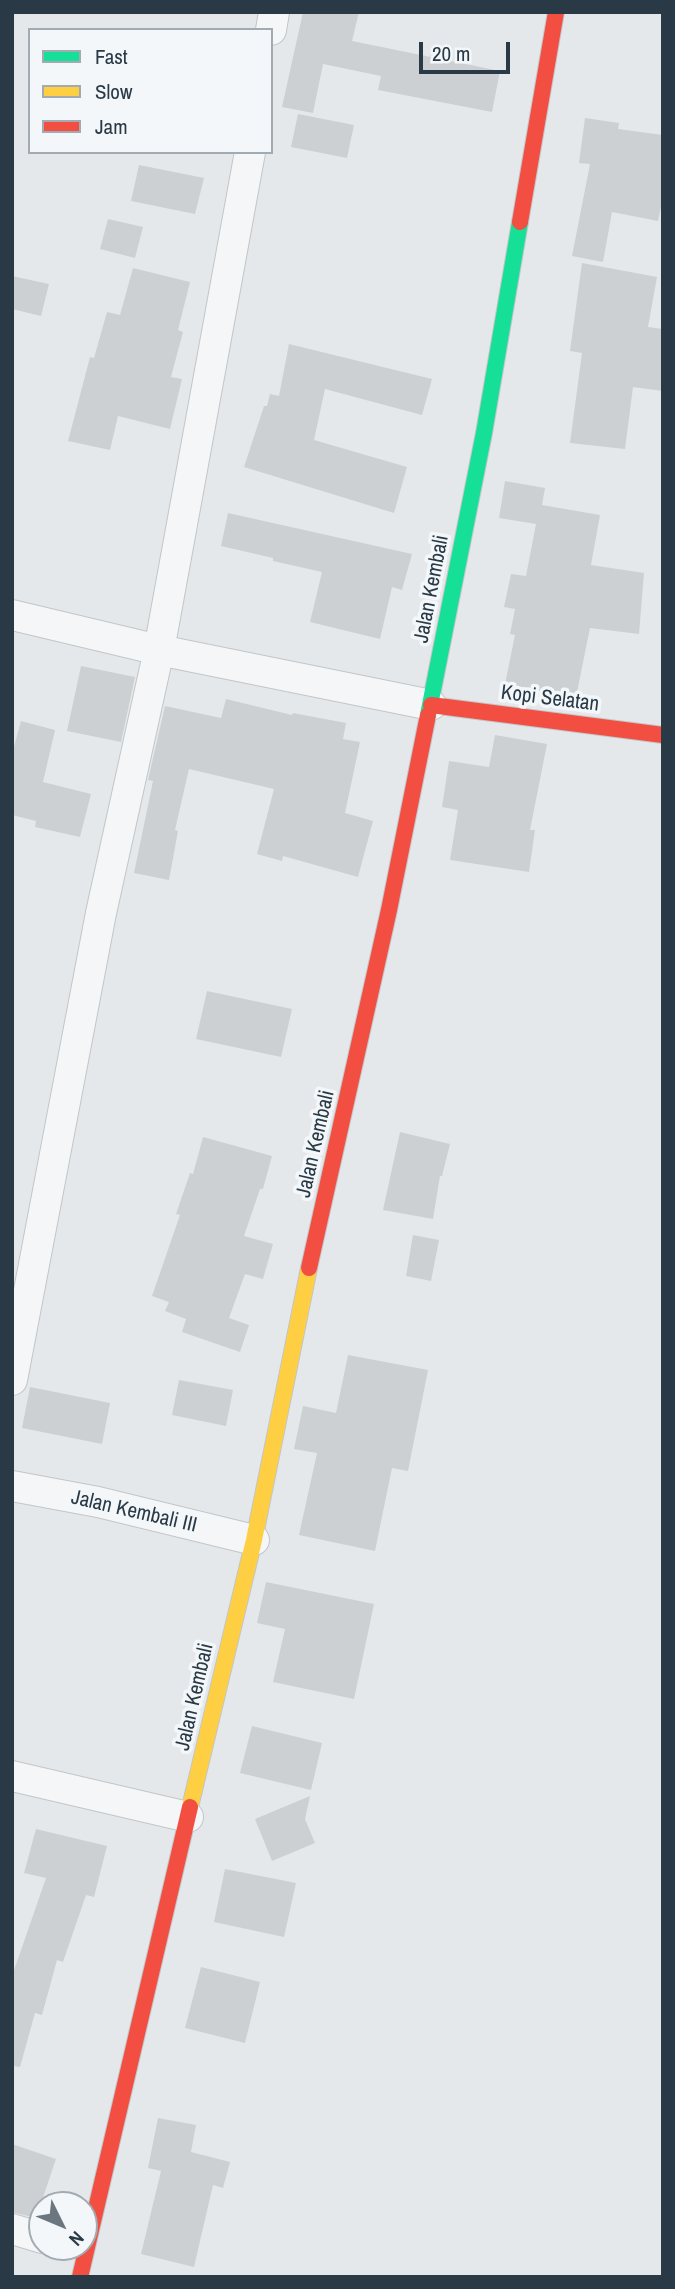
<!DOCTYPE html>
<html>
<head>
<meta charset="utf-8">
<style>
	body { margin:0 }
	#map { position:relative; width:675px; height:2289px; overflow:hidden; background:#e5e8ea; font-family:"Archivo Narrow",sans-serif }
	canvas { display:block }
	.frame { position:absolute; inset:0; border:14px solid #293946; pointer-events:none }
	.legend { position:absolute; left:28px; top:28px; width:245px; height:126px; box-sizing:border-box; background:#f3f7f9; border:2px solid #a2abb1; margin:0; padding:9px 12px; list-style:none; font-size:21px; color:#293946 }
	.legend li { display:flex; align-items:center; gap:14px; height:35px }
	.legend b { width:35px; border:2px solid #a2abb1 }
	.north { position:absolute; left:28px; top:2191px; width:70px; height:70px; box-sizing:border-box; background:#f3f7f9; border:2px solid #a2abb1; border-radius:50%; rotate:133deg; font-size:19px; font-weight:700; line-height:28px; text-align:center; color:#293946 }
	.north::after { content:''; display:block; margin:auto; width:24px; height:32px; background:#6b767f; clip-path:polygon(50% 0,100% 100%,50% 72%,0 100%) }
	.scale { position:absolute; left:419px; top:42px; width:91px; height:32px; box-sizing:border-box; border:4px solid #293946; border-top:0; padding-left:9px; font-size:21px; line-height:24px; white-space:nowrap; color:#293946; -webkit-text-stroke:5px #f3f7f9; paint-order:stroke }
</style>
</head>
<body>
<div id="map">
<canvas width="675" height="2289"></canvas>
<div class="frame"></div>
<ul class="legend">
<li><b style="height:9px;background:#16e098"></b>Fast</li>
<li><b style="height:9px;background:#ffcf43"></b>Slow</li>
<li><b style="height:9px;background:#f24e42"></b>Jam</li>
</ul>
<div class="north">N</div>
<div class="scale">20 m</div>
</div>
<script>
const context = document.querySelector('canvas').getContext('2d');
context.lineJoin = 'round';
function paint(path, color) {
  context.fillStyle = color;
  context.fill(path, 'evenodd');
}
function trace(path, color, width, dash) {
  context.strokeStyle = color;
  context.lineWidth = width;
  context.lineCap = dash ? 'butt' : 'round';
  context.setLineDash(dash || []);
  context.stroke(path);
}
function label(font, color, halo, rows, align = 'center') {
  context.font = font + ' "Archivo Narrow",sans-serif';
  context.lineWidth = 7;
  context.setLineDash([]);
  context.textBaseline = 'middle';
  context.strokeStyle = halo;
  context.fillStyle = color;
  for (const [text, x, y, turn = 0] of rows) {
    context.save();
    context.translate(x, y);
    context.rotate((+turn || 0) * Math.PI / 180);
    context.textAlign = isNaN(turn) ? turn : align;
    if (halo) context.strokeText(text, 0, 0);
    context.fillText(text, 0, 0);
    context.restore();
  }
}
const building = new Path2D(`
	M303 12H359L352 41 500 71 492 112 378 90 381 76 323 64 313 113 282 107Z
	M298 114 354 125 347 158 291 147Z
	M585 118 619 123 618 129 663 135V197L658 221 612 212 603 262 572 256 590 164 579 163Z
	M139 165 204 178 195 214 131 201Z
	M108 219 143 227 135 258 100 249Z
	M582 263 657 277 648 327 663 329V391L633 387 625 449 570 443 582 353 570 351Z
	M133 268 190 282 178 330 183 332 171 377 182 379 170 429 118 416 110 450 68 441 90 357 94 358 107 312 120 315Z
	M12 276 49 284 41 316 12 309Z
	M289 344 432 379 422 415 325 389 314 440 407 467 394 513 244 467 264 406H267L270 394 279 396Z
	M505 481 545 488 542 505 600 515 591 565 644 573 639 634 590 628 575 702 550 698 551 693 505 684 515 635 510 634 515 609 504 607 511 574 526 576 536 524 499 518Z
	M228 513 412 554 402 590 392 587 380 639 310 622 322 572 273 561V558L221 546Z
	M81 666 135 677 121 742 67 731Z
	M226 699 292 715 293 713 346 723 343 739 360 742 345 813 373 821 358 877 283 856 282 861 257 854 274 789 189 769 175 830 178 831 169 880 134 873 153 781 148 780 165 706 221 718Z
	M21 721 55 730 43 782 91 794 80 837 35 827 36 821 12 815V754Z
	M495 735 547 744 530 830H535L529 872 450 860 458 810 442 807 449 761 489 767Z
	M207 991 292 1009 281 1057 196 1039Z
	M400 1132 450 1144 442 1176H440L433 1219 383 1210Z
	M203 1137 272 1156 263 1189H260L244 1236 273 1244 263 1279 245 1274 229 1318 249 1325 240 1352 182 1332 186 1319 165 1311 169 1302 152 1296 180 1215 176 1214 190 1173 193 1174Z
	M413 1235 439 1240 431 1281 406 1276Z
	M348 1355 428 1370 408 1471 392 1468 375 1551 299 1535 317 1453 294 1449 303 1406 336 1413Z
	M179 1380 233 1390 226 1426 172 1415Z
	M30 1387 110 1403 102 1444 22 1428Z
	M266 1582 374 1604 354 1699 273 1682 285 1629 257 1623Z
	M252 1726 322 1743 311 1790 240 1773Z
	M310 1796 305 1819 315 1843 272 1861 255 1819Z
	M36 1829 107 1846 94 1897 86 1895 63 1962 57 1960 42 2015 35 2013 20 2067 12 2066V1976L46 1878 24 1873Z
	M225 1869 296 1883 284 1937 214 1922Z
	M201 1967 260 1982 245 2043 185 2028Z
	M158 2118 196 2125 191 2152 230 2162 223 2188 213 2185 194 2267 141 2254 161 2171 148 2168Z
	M12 2144 56 2159 36 2218 12 2212Z`);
const street = new Path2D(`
	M271 30 274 12
	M12 615 159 650 431 705
	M12 1380 101 913 159 650 250 152
	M12 1486 98 1502 254 1540
	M12 1776 188 1817
	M12 2229 42 2238`);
const fast = new Path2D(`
	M428 715 484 433 520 222`);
const slow = new Path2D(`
	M190 1807 254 1540 309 1268`);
const jam = new Path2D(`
	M520 222 556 12
	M431 705 663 735
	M309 1268 389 910 428 715
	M80 2277 190 1807`);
const streetNames = [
	["Jalan Kembali",432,589,-79],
	["Kopi Selatan",550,699,7],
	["Jalan Kembali",316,1144,-77],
	["Jalan Kembali III",134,1512,13],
	["Jalan Kembali",195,1697,-77]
];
paint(building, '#cdd0d2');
trace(street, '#c3c6c8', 32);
trace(fast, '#c3c6c8', 18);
trace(slow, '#c3c6c8', 18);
trace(jam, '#c3c6c8', 18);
trace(street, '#f4f6f7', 30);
trace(fast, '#16e098', 16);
trace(slow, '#ffcf43', 16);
trace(jam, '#f24e42', 16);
label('21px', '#293946', '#f3f7f9', streetNames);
</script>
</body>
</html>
